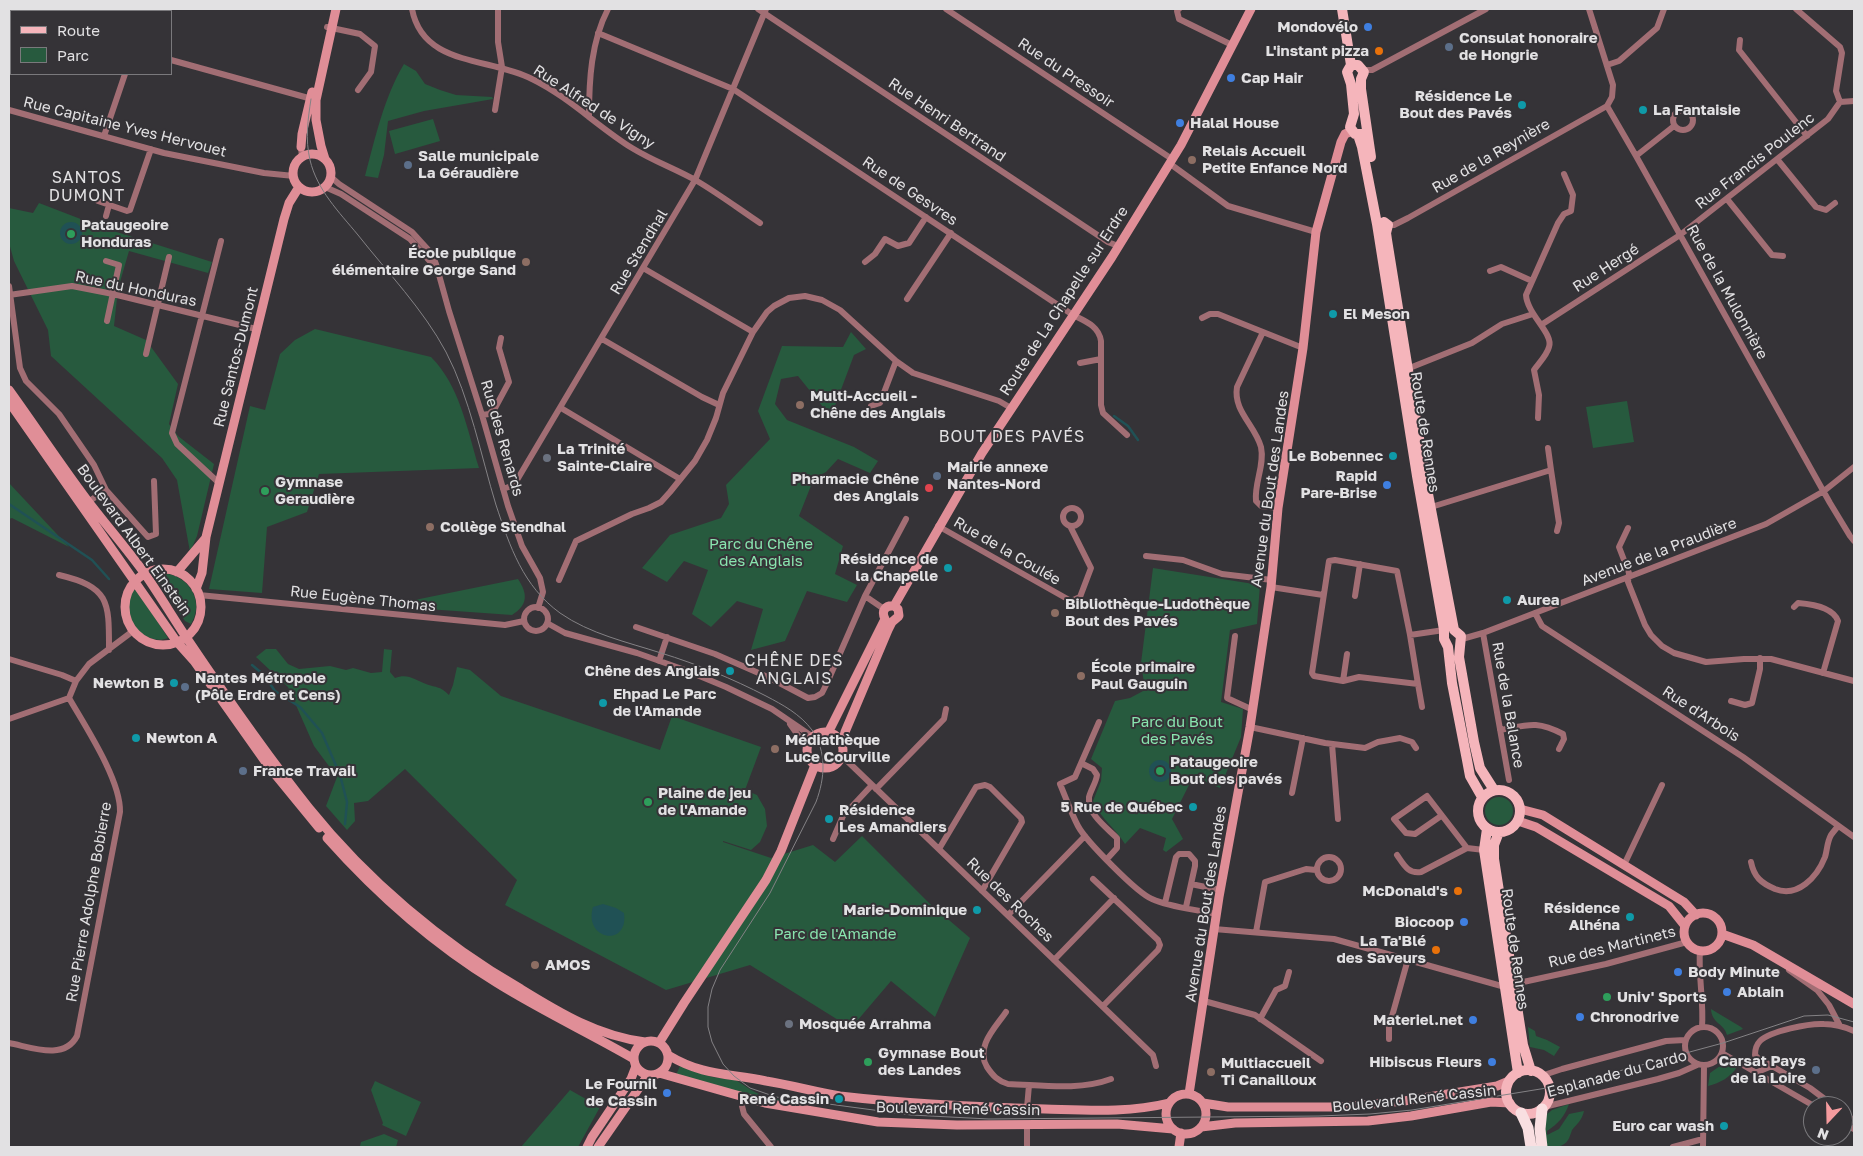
<!DOCTYPE html>
<html>
<head>
<meta charset="utf-8">
<style>
	body { margin:0 }
	#map { position:relative; width:1863px; height:1156px; overflow:hidden; background:#353337; font-family:"Golos Text",sans-serif }
	canvas { display:block }
	.frame { position:absolute; inset:0; border:10px solid #e2e1e3; pointer-events:none }
	.legend { position:absolute; left:10px; top:10px; width:162px; height:65px; box-sizing:border-box; background:#353337; border:1px solid #7a797c; margin:0; padding:6px 9px; list-style:none; font-size:15px; color:#e2e1e3 }
	.legend li { display:flex; align-items:center; gap:10px; height:25px }
	.legend b { width:25px; border:1px solid #7a797c }
	.north { position:absolute; left:1803px; top:1096px; width:50px; height:50px; box-sizing:border-box; background:#353337; border:1px solid #7a797c; border-radius:50%; rotate:201deg; font-size:14px; font-weight:700; line-height:20px; text-align:center; color:#e2e1e3 }
	.north::after { content:''; display:block; margin:auto; width:18px; height:22px; background:#f59b9e; clip-path:polygon(50% 0,100% 100%,50% 72%,0 100%) }
</style>
</head>
<body>
<div id="map">
<canvas width="1863" height="1156"></canvas>
<div class="frame"></div>
<ul class="legend">
<li><b style="height:6px;background:#f5b5bb"></b>Route</li>
<li><b style="height:14px;background:#275a3e"></b>Parc</li>
</ul>
<div class="north">N</div>
</div>
<script>
const context = document.querySelector('canvas').getContext('2d');
context.lineJoin = 'round';
function paint(path, color) {
  context.fillStyle = color;
  context.fill(path, 'evenodd');
}
function trace(path, color, width, dash) {
  context.strokeStyle = color;
  context.lineWidth = width;
  context.lineCap = dash ? 'butt' : 'round';
  context.setLineDash(dash || []);
  context.stroke(path);
}
function label(font, color, halo, rows, align = 'center') {
  context.font = font + ' "Golos Text",sans-serif';
  context.lineWidth = 4;
  context.setLineDash([]);
  context.textBaseline = 'middle';
  context.strokeStyle = halo;
  context.fillStyle = color;
  for (const [text, x, y, turn = 0] of rows) {
    context.save();
    context.translate(x, y);
    context.rotate((+turn || 0) * Math.PI / 180);
    context.textAlign = isNaN(turn) ? turn : align;
    if (halo) context.strokeText(text, 0, 0);
    context.fillText(text, 0, 0);
    context.restore();
  }
}
const green = new Path2D(`
	M404 64 416 71 425 84 440 90 456 95 492 97 493 99 424 111 388 121 384 155 378 178 365 176C375 139 384 97 404 64Z
	M433 119 440 141 395 154 389 131Z
	M39 203 104 228 212 262 208 273 129 251 118 289 114 326 146 340 178 384 169 424 178 436 214 464 197 536 190 552 177 480 162 458 51 356 48 330 14 261 9 243V208L33 213Z
	M315 329 431 357C460 386 467 429 479 468L319 474 307 512 267 527 262 593 209 589 250 406 265 410 280 354 295 340Z
	M851 332 866 349 854 355 833 411 823 407 798 376 781 379 775 404 787 420 854 447 878 461 870 473 838 459 826 472 814 478 799 516 843 546 835 574 857 585 847 602 807 591 785 641 751 650 763 609 737 601 711 627 692 614 708 570 684 561 667 582 642 568 670 535 721 518 729 504 726 485 770 439 758 411 782 346 843 347Z
	M1627 401 1634 442 1593 448 1586 407Z
	M9 483 69 547 12 518 9 519Z
	M1153 568 1260 585 1257 624 1230 630 1221 702 1243 709 1241 737 1220 788 1201 780 1191 781 1172 819 1183 839 1166 852 1163 850 1166 838 1140 828 1125 844C1115 828 1101 819 1093 801L1101 781 1102 768 1091 759 1115 701 1130 698 1145 690 1141 663Z
	M169 574C191 579 204 603 191 624L185 621 157 580 156 577 158 575Z
	M518 579C528 594 528 605 512 615L385 606Z
	M135 590 138 591 168 638C161 641 155 640 148 637 128 630 124 609 132 591Z
	M266 649H276L288 664 299 669 330 666 346 670 353 668 371 673 382 672 384 649 392 650 390 672 395 678C408 673 415 680 426 684 437 688 440 686 449 695L453 685 457 667 470 670 501 696 660 750 672 716 761 747 745 790 757 795 765 809 767 826 760 842 751 850 723 841V842L771 858 813 845 835 862 862 836 929 903 970 938 935 1017 891 981 851 1028 750 965 666 990 505 905 517 880 405 769 368 801 354 803 355 821 347 830 326 806 337 777 314 746 288 687 256 657Z
	M1485 811a14 14 0 1 1 28 0a14 14 0 1 1-28 0Z
	M1711 1009 1741 1027 1743 1029 1727 1035C1724 1023 1712 1024 1711 1009Z
	M1528 1027 1535 1031 1536 1036 1547 1040 1560 1047 1554 1056 1544 1050 1530 1047Z
	M1724 1065 1737 1067C1731 1077 1720 1083 1708 1086L1710 1073 1720 1066Z
	M680 1066 712 1077 736 1080 751 1090 763 1096 793 1102 792 1106 676 1075Z
	M375 1081 421 1102 406 1136 382 1125 383 1123 371 1090Z
	M570 1090 600 1107 578 1147H521Z
	M1569 1104C1565 1116 1558 1124 1547 1131V1135L1559 1129 1569 1114 1584 1111C1582 1120 1577 1124 1572 1130 1571 1133 1569 1139 1568 1140 1563 1148 1554 1147 1546 1147L1544 1138 1546 1115 1552 1110Z
	M384 1134 398 1140 396 1147 360 1146 361 1142Z`);
const water = new Path2D(`
	M60 233a11 11 0 1 1 22 0a11 11 0 1 1-22 0Z
	M1149 771a11 11 0 1 1 22 0a11 11 0 1 1-22 0Z
	M603 904 616 908 624 913C629 948 583 940 593 907Z`);
const stream = new Path2D(`
	M1114 416 1128 426 1138 440
	M9 504 92 560 109 579
	M252 665 264 675 275 691 300 707 322 733 340 775 347 802 345 824`);
const street = new Path2D(`
	M412 9C423 67 490 57 532 79 569 97 598 127 632 148 653 161 676 169 697 181 719 194 739 209 760 223
	M758 9 1108 242 1118 246
	M946 9 1172 159
	M1179 9 1177 11 1179 19 1232 45
	M1589 9 1613 85 1612 97 1607 106
	M1796 9 1840 47 1842 53 1836 91 1840 102
	M147 11 148 9
	M9 14 11 15
	M327 27 360 34 375 46 371 72 358 90
	M598 33 733 89 1073 315C1085 321 1099 326 1101 341V405L1103 413 1127 435
	M1740 40 1739 50 1807 136
	M171 60 312 99
	M1607 65 1619 61 1657 28 1664 9
	M1363 70H1372L1486 9
	M1840 102 1854 101
	M1607 106 1636 156 1830 503 1850 536 1854 541
	M1673 120a10 10 0 1 1 20 0a10 10 0 1 1-20 0Z
	M9 110 164 153 264 173 294 176
	M495 110 502 67 498 42V9
	M589 117C589 80 591 42 608 9
	M104 136 125 74
	M301 147 302 158
	M1636 156 1674 126
	M1777 159 1816 207 1826 210 1835 203
	M1169 163 1228 206 1316 232
	M331 177 339 184 412 232 432 254 436 264 449 311 482 415 508 506 522 546 540 578 543 592 538 608
	M325 187 341 194 410 239 435 267
	M1727 199 1772 255 1783 256
	M98 201 127 211 130 210 151 149
	M106 216 109 205
	M1388 225H1394L1408 218 1607 106
	M106 261 119 265 107 321
	M865 262 875 254 885 239 898 246 909 243 926 217
	M643 268 753 332
	M1490 271 1501 267 1532 281
	M9 286 20 368 26 381 59 414 94 465 106 490 148 537 156 534 154 481
	M9 295 72 286 113 294 256 329
	M907 299 951 233
	M1202 318 1210 314H1218L1303 348
	M1541 325 1680 235 1828 119 1840 102
	M1263 332 1237 387C1233 411 1255 425 1261 447 1265 465 1254 483 1256 501L1261 506 1278 508
	M602 339 702 397 719 405
	M146 354 169 257
	M1080 363 1101 359
	M1407 369 1472 343 1502 324 1533 314
	M871 406 880 403 896 361
	M561 408 680 479
	M482 415 489 414 495 408 509 382 499 348 501 338
	M1538 418 1539 395 1534 370C1539 363 1547 355 1549 347 1554 334 1527 314 1526 295L1558 223 1564 214 1571 211 1573 195 1564 174
	M1548 448 1551 470
	M219 483 177 444 172 433 221 241
	M503 489 514 485 517 480 695 180 766 9
	M88 502 106 490
	M1428 508 1551 470 1559 523 1557 531
	M1063 517a9 9 0 1 1 18 0a9 9 0 1 1-18 0Z
	M938 526 1071 601 1080 597 1091 568 1070 526
	M1628 528 1619 547 1629 573 1628 582 1645 625 1651 635 1662 646 1674 653 1706 662 1744 659H1771L1854 681
	M1146 556 1183 560 1222 574 1272 580
	M59 575C110 587 109 602 109 650
	M559 580 576 541 632 514 649 508 661 502 670 492 695 461 707 440 716 418 723 393 753 332 767 312 774 306 789 298 805 296 822 300 840 310 896 361 913 373 999 401 1011 408
	M1271 587 1323 595
	M199 595 505 625 524 621
	M865 596 884 609
	M1355 596 1360 564
	M1794 607 1798 603C1811 604 1833 607 1838 621L1823 673
	M524 619a12 12 0 1 1 24 0a12 12 0 1 1-24 0Z
	M1535 613 1542 626 1743 757 1854 837
	M547 623 565 633 637 653 685 670 726 687 772 709 813 737
	M636 627 715 654 770 678 808 698 815 697 822 693 827 683 865 596 906 519
	M1483 633 1509 780
	M1410 635 1397 571 1335 560 1329 561 1312 673 1314 676 1343 681 1359 677 1418 684 1410 635 1444 630
	M1235 636 1227 698 1253 710
	M1462 639 1483 633 1766 524 1824 491 1854 467
	M9 659 62 675 76 681
	M659 661 667 637
	M1343 681 1347 654
	M1418 684 1422 707
	M1731 701 1745 705 1752 703 1760 669V658
	M9 719 69 698
	M1099 722 1075 777 1060 784C1066 798 1071 813 1078 826 1086 841 1137 893 1152 899 1172 908 1195 909 1216 914
	M790 724 807 748
	M1250 727 1325 743 1365 748 1378 742 1400 738 1412 742 1416 748
	M1500 730C1528 725 1536 720 1563 734L1564 739 1559 749
	M1332 744 1338 819
	M842 756 1153 1055 1156 1066
	M1081 763 1093 769 1097 775C1096 783 1091 789 1089 797 1087 814 1107 828 1117 838V848L1107 859
	M876 789 944 719 946 709
	M1292 793 1303 738
	M1441 816 1415 834 1406 833 1394 819 1427 796 1467 848 1484 850
	M833 839 843 816 872 785
	M939 849 976 787 985 785 990 787 1021 818 1022 822 982 891
	M1397 855C1404 865 1408 874 1421 872L1467 848
	M1317 869a12 12 0 1 1 24 0a12 12 0 1 1-24 0Z
	M1751 862C1754 877 1761 883 1775 889 1798 898 1817 877 1825 857 1827 851 1827 842 1831 835 1833 832 1836 829 1838 826
	M1624 865 1662 785
	M1093 879 1158 940 1160 945 1158 950 1103 1006
	M1191 884 1220 890
	M1165 903 1176 857 1179 854H1189L1195 861V866L1186 907
	M1008 915 1085 836
	M1214 929 1334 939 1505 987
	M1256 932 1265 882 1306 869 1316 870
	M1700 950C1698 976 1704 1001 1702 1027
	M1054 960 1114 898
	M1789 970 1817 990 1829 1005 1840 1026
	M1514 984 1606 964 1687 942
	M1204 1001 1255 1015 1321 1061
	M1006 1012C995 1028 975 1047 987 1067 993 1076 998 1081 1008 1084 1041 1085 1079 1091 1111 1079
	M1260 1019 1276 990 1285 986 1289 972
	M1685 1046a19 19 0 1 1 38 0a19 19 0 1 1-38 0Z
	M1389 1039V1027L1408 959
	M9 1043C31 1047 64 1061 77 1036L120 812C121 780 85 726 69 698L76 681 89 664 133 631
	M1722 1053 1814 1106
	M1755 1073 1772 1066
	M1543 1077 1547 1074 1562 1069 1666 1041 1685 1040
	M744 1098 742 1106 744 1114 771 1147
	M1834 1106 1810 1088 1758 1058 1755 1055C1755 1049 1756 1045 1760 1041 1770 1031 1810 1023 1824 1024 1834 1024 1845 1027 1854 1031
	M1544 1107 1658 1079 1679 1073 1697 1065
	M1027 1108 1029 1085
	M1843 1112 1854 1121
	M1843 1123 1854 1129
	M1027 1125V1147
	M1673 1147 1703 1139
	M1703 1147 1704 1066`);
const secondary = new Path2D(`
	M301 147 302 134 312 92
	M293 173a19 19 0 1 1 38 0a19 19 0 1 1-38 0Z
	M325 159 321 146 316 120V100L336 9
	M9 390C35 426 60 464 87 500 106 525 127 549 145 574 159 594 172 616 186 637 225 695 265 753 309 808 366 879 441 943 521 989 560 1013 598 1036 645 1042
	M9 402 177 642 194 661 269 767 319 828
	M125 607a38 38 0 1 1 76 0a38 38 0 1 1-76 0Z
	M177 572 205 539
	M196 589 202 573 206 537 284 219 289 203 299 187
	M894 606 982 453 1112 257 1181 145 1251 9
	M885 619C881 611 885 605 894 606
	M807 750a18 18 0 1 1 36 0a18 18 0 1 1-36 0Z
	M828 733 885 619
	M842 744 845 732 888 630 892 622 899 616 898 609 894 606
	M1520 809 1543 815 1684 902 1696 915
	M1518 821 1536 827 1669 906 1685 926
	M327 838C376 893 435 945 497 983 542 1011 589 1033 634 1059
	M1684 932a19 19 0 1 1 38 0a19 19 0 1 1-38 0Z
	M1722 934 1753 945 1854 1004
	M634 1058a17 17 0 1 1 34 0a17 17 0 1 1-34 0Z
	M659 1043 684 1003 766 880 781 851 815 765
	M668 1055C703 1076 727 1073 766 1081 791 1085 815 1092 840 1096 908 1104 976 1107 1045 1109 1086 1110 1129 1113 1169 1103
	M659 1073 765 1103 878 1122 957 1125 1117 1124 1173 1129
	M1189 1094 1219 897 1250 727 1271 587 1278 508 1303 348 1316 232 1341 142 1345 134 1352 131
	M1166 1114a20 20 0 1 1 40 0a20 20 0 1 1-40 0Z
	M1203 1103 1228 1107H1340L1404 1101 1497 1086 1509 1081
	M1201 1127 1235 1123 1368 1121 1411 1116 1491 1102 1510 1103
	M587 1147 592 1137 631 1079 636 1066
	M598 1147 648 1075
	M1179 1147 1181 1133`);
const primary = new Path2D(`
	M1342 9 1351 65
	M1351 65H1358L1364 72 1361 79V89L1371 157
	M1351 65 1347 72 1351 84 1354 114 1350 127 1355 134H1363
	M1358 135 1362 147 1377 224 1417 476 1444 630V639L1448 647 1452 683 1467 760 1470 776 1482 797
	M1384 222 1388 225 1386 233 1387 240 1428 494 1454 630
	M1454 630 1461 636 1459 657 1474 742 1480 768 1494 790
	M1478 811a21 21 0 1 1 42 0a21 21 0 1 1-42 0Z
	M1487 829 1484 850 1518 1073
	M1499 832 1494 845V859L1523 1045 1531 1071
	M1506 1092a22 22 0 1 1 44 0a22 22 0 1 1-44 0Z`);
const highway = new Path2D(`
	M1542 1109 1540 1129 1542 1147
	M1521 1113 1528 1128 1531 1147`);
const tram = new Path2D(`
	M311 99C308 119 305 139 310 160 317 190 339 212 358 235 388 273 423 309 446 352 470 398 481 456 496 505 510 547 523 586 560 613 590 634 627 642 661 653 697 664 733 679 766 696 783 705 800 714 812 730 827 752 825 778 816 802L770 893 720 970 712 989 708 1007V1027L712 1042 723 1064 734 1076 750 1088 776 1097 911 1115 989 1119 1319 1116 1370 1114 1412 1110 1571 1084 1723 1043 1804 1016 1828 1015 1854 1022`);
const markers = [
	[1368,27,5,"#3f7fe0"],
	[1449,47,5,"#5c6f8a"],
	[1379,51,5,"#e8710a"],
	[1231,78,5,"#3f7fe0"],
	[1522,105,5,"#0f9aa8"],
	[1643,110,5,"#0f9aa8"],
	[1180,123,5,"#3f7fe0"],
	[1192,160,5,"#8d6e63"],
	[408,165,5,"#5c6f8a"],
	[71,234,5,"#2e9e5b"],
	[526,262,5,"#8d6e63"],
	[1333,314,5,"#0f9aa8"],
	[800,405,5,"#8d6e63"],
	[1393,456,5,"#0f9aa8"],
	[547,458,5,"#6b7280"],
	[937,476,5,"#5c6f8a"],
	[1387,485,5,"#3f7fe0"],
	[929,488,5,"#e0444e"],
	[265,491,5,"#2e9e5b"],
	[430,527,5,"#8d6e63"],
	[948,568,5,"#0f9aa8"],
	[1507,600,5,"#0f9aa8"],
	[1055,613,5,"#8d6e63"],
	[730,671,5,"#0f9aa8"],
	[1081,676,5,"#8d6e63"],
	[174,683,5,"#0f9aa8"],
	[185,687,5,"#5c6f8a"],
	[603,703,5,"#0f9aa8"],
	[136,738,5,"#0f9aa8"],
	[775,749,5,"#8d6e63"],
	[243,771,5,"#5c6f8a"],
	[1160,771,5,"#2e9e5b"],
	[648,802,5,"#2e9e5b"],
	[1193,807,5,"#0f9aa8"],
	[829,819,5,"#0f9aa8"],
	[1458,891,5,"#e8710a"],
	[977,910,5,"#0f9aa8"],
	[1630,917,5,"#0f9aa8"],
	[1464,922,5,"#3f7fe0"],
	[1436,950,5,"#e8710a"],
	[535,965,5,"#8d6e63"],
	[1678,972,5,"#3f7fe0"],
	[1727,992,5,"#3f7fe0"],
	[1607,997,5,"#2e9e5b"],
	[1580,1017,5,"#3f7fe0"],
	[1473,1020,5,"#3f7fe0"],
	[789,1024,5,"#6b7280"],
	[868,1062,5,"#2e9e5b"],
	[1492,1062,5,"#3f7fe0"],
	[1816,1070,5,"#5c6f8a"],
	[1211,1072,5,"#8d6e63"],
	[667,1093,5,"#3f7fe0"],
	[839,1099,5,"#0f9aa8"],
	[1724,1126,5,"#0f9aa8"]
];
const poiNames = [
	["Mondovélo",1358,27,"right"],
	["Consulat honoraire",1459,38],
	["de Hongrie",1459,55],
	["L'instant pizza",1369,51,"right"],
	["Cap Hair",1241,78],
	["Résidence Le",1512,96,"right"],
	["Bout des Pavés",1512,113,"right"],
	["La Fantaisie",1653,110],
	["Halal House",1190,123],
	["Relais Accueil",1202,151],
	["Petite Enfance Nord",1202,168],
	["Salle municipale",418,156],
	["La Géraudière",418,173],
	["Pataugeoire",81,225],
	["Honduras",81,242],
	["École publique",516,253,"right"],
	["élémentaire George Sand",516,270,"right"],
	["El Meson",1343,314],
	["Multi-Accueil -",810,396],
	["Chêne des Anglais",810,413],
	["La Trinité",557,449],
	["Sainte-Claire",557,466],
	["Le Bobennec",1383,456,"right"],
	["Mairie annexe",947,467],
	["Nantes-Nord",947,484],
	["Rapid",1377,476,"right"],
	["Pare-Brise",1377,493,"right"],
	["Pharmacie Chêne",919,479,"right"],
	["des Anglais",919,496,"right"],
	["Gymnase",275,482],
	["Geraudière",275,499],
	["Collège Stendhal",440,527],
	["Résidence de",938,559,"right"],
	["la Chapelle",938,576,"right"],
	["Aurea",1517,600],
	["Bibliothèque-Ludothèque",1065,604],
	["Bout des Pavés",1065,621],
	["École primaire",1091,667],
	["Paul Gauguin",1091,684],
	["Chêne des Anglais",720,671,"right"],
	["Nantes Métropole",195,678],
	["(Pôle Erdre et Cens)",195,695],
	["Newton B",164,683,"right"],
	["Ehpad Le Parc",613,694],
	["de l'Amande",613,711],
	["Newton A",146,738],
	["Médiathèque",785,740],
	["Luce Courville",785,757],
	["Pataugeoire",1170,762],
	["Bout des pavés",1170,779],
	["France Travail",253,771],
	["Plaine de jeu",658,793],
	["de l'Amande",658,810],
	["5 Rue de Québec",1183,807,"right"],
	["Résidence",839,810],
	["Les Amandiers",839,827],
	["McDonald's",1448,891,"right"],
	["Résidence",1620,908,"right"],
	["Alhéna",1620,925,"right"],
	["Marie-Dominique",967,910,"right"],
	["Biocoop",1454,922,"right"],
	["La Ta'Blé",1426,941,"right"],
	["des Saveurs",1426,958,"right"],
	["AMOS",545,965],
	["Body Minute",1688,972],
	["Ablain",1737,992],
	["Univ' Sports",1617,997],
	["Chronodrive",1590,1017],
	["Materiel.net",1463,1020,"right"],
	["Mosquée Arrahma",799,1024],
	["Gymnase Bout",878,1053],
	["des Landes",878,1070],
	["Carsat Pays",1806,1061,"right"],
	["de la Loire",1806,1078,"right"],
	["Hibiscus Fleurs",1482,1062,"right"],
	["Multiaccueil",1221,1063],
	["Ti Canailloux",1221,1080],
	["Le Fournil",657,1084,"right"],
	["de Cassin",657,1101,"right"],
	["René Cassin",829,1099,"right"],
	["Euro car wash",1714,1126,"right"]
];
const streetNames = [
	["Rue du Pressoir",1066,73,34],
	["Rue Alfred de Vigny",594,107,33],
	["Rue Henri Bertrand",947,120,34],
	["Rue Capitaine Yves Hervouet",125,127,14],
	["Rue de la Reynière",1491,156,-30],
	["Rue Francis Poulenc",1755,161,-38],
	["Rue de Gesvres",910,191,34],
	["Rue Stendhal",639,252,-59],
	["Rue Hergé",1606,268,-33],
	["Rue du Honduras",136,289,12],
	["Rue de la Mulonnière",1727,292,61],
	["Route de La Chapelle sur Erdre",1064,301,-57],
	["Rue Santos-Dumont",236,357,-76],
	["Route de Rennes",1425,432,81],
	["Rue des Renards",502,438,74],
	["Avenue du Bout des Landes",1270,489,-82],
	["Boulevard Albert Einstein",134,540,54],
	["Rue de la Coulée",1007,551,30],
	["Avenue de la Praudière",1659,552,-21],
	["Rue Eugène Thomas",363,599,6],
	["Rue de la Balance",1508,705,80],
	["Rue d'Arbois",1701,714,33],
	["Rue des Roches",1010,900,44],
	["Rue Pierre Adolphe Bobierre",89,902,-80],
	["Avenue du Bout des Landes",1206,904,-81],
	["Rue des Martinets",1612,947,-14],
	["Route de Rennes",1515,949,82],
	["Esplanade du Cardo",1617,1074,-15],
	["Boulevard René Cassin",1414,1099,-6],
	["Boulevard René Cassin",958,1109,1]
];
const parkNames = [
	["Parc du Chêne",761,544],
	["des Anglais",761,561],
	["Parc du Bout",1177,722],
	["des Pavés",1177,739],
	["Parc de l'Amande",835,934]
];
const neighbourhoodNames = [
	["SANTOS",87,178],
	["DUMONT",87,196],
	["BOUT DES PAVÉS",1012,437],
	["CHÊNE DES",794,661],
	["ANGLAIS",794,679]
];
paint(green, '#275a3e');
paint(water, '#205155');
trace(stream, '#205155', 2.5);
trace(street, '#a26e74', 6);
trace(secondary, '#e08e97', 9);
trace(primary, '#f5b5bb', 10);
trace(highway, '#f9dfe1', 11);
trace(tram, '#848285', 1);
for (const [x, y, r, color] of markers) {
  const dot = new Path2D();
  dot.arc(x, y, r, 0, 2 * Math.PI);
  context.fillStyle = color;
  context.fill(dot);
  trace(dot, '#353337', 2);
}
label('bold 15px', '#e2e1e3', '#353337', poiNames, 'left');
label('15px', '#e2e1e3', '#353337', streetNames);
label('15px', '#89e5af', '#353337', parkNames);
context.letterSpacing = '1px';
label('16px', '#e2e1e3', '#353337', neighbourhoodNames);
context.letterSpacing = '0px';
</script>
</body>
</html>
